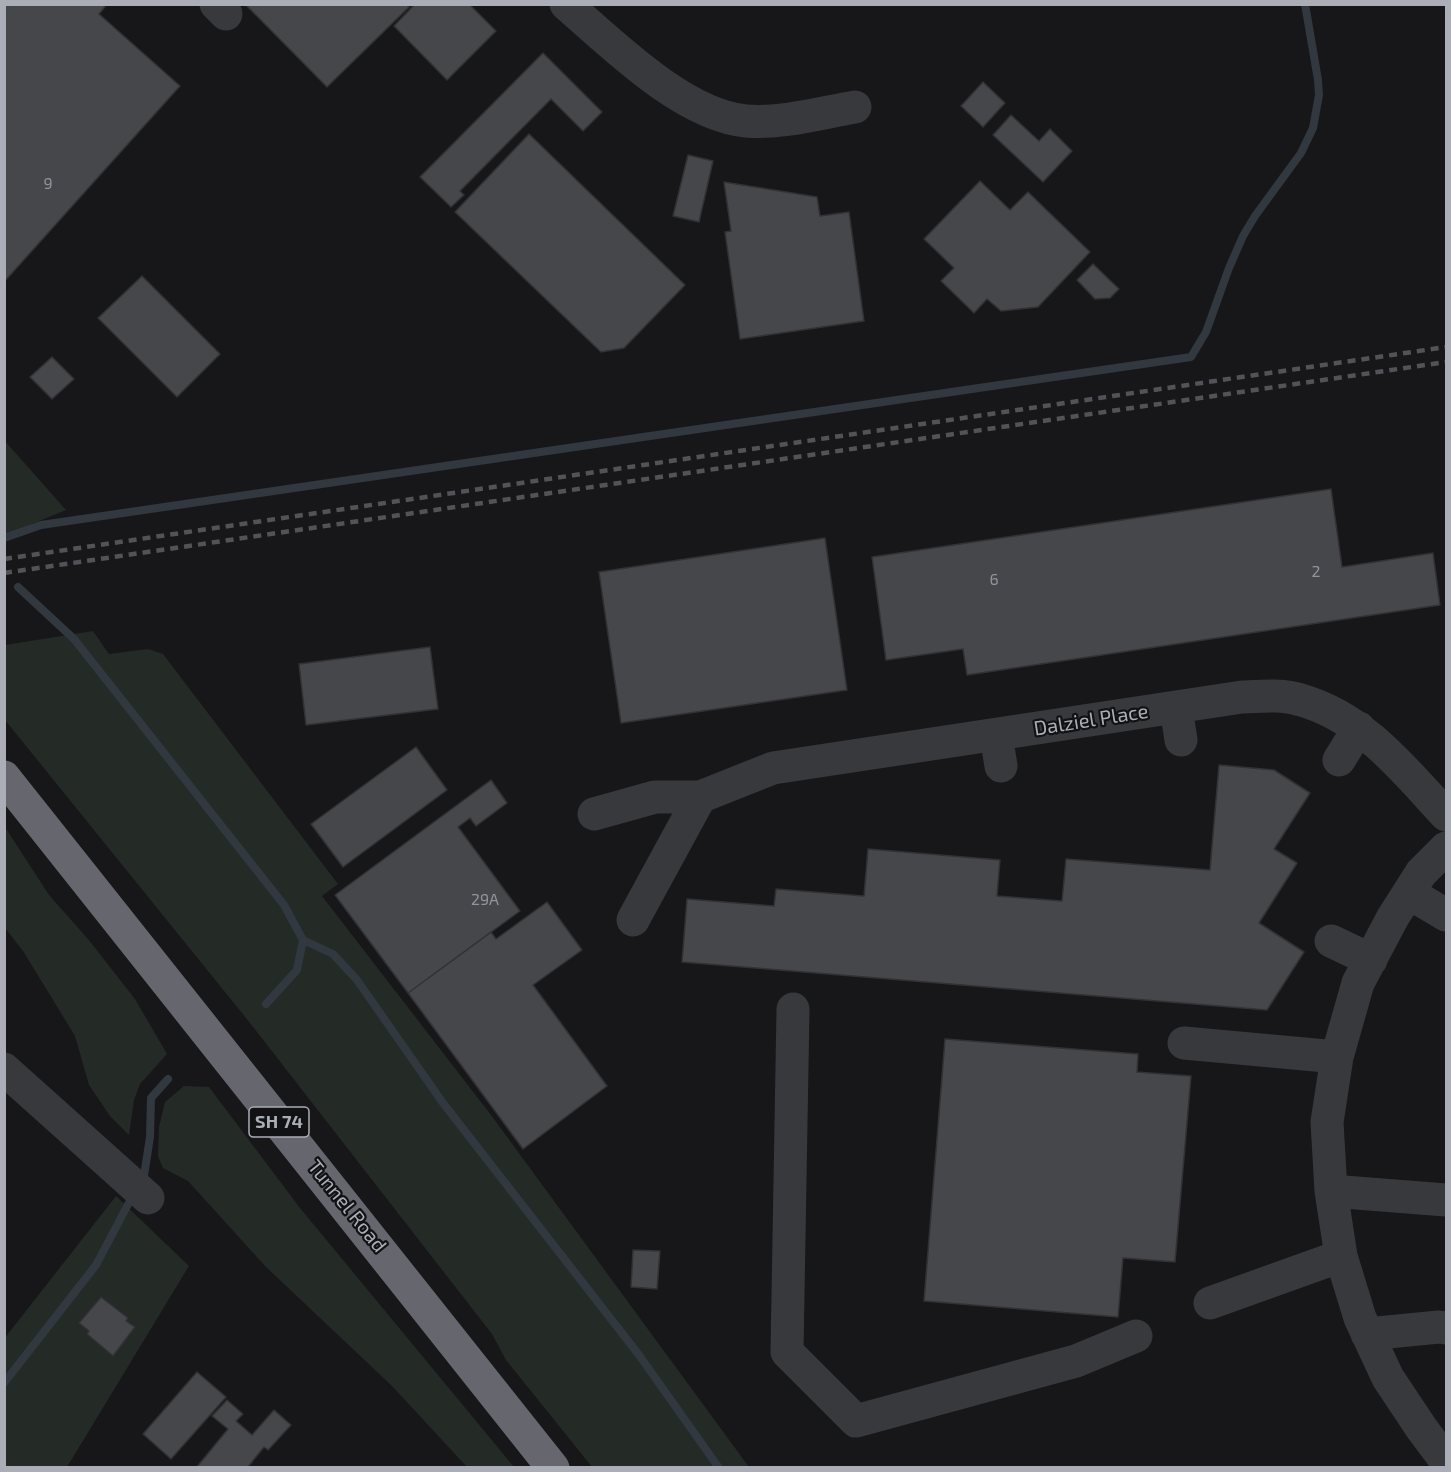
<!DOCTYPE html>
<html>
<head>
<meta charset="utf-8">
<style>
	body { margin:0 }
	#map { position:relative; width:1451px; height:1472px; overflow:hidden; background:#171719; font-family:"Exo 2",sans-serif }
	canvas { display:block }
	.frame { position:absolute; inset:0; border:6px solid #abadb7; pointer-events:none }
</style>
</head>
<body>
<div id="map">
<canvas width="1451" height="1472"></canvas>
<div class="frame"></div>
</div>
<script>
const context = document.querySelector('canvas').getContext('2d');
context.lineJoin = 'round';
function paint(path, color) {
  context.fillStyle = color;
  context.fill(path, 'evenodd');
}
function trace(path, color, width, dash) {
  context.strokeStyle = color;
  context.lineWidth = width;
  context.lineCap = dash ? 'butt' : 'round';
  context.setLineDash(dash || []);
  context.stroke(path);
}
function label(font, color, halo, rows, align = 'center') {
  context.font = font + ' "Exo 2",sans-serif';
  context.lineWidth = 4.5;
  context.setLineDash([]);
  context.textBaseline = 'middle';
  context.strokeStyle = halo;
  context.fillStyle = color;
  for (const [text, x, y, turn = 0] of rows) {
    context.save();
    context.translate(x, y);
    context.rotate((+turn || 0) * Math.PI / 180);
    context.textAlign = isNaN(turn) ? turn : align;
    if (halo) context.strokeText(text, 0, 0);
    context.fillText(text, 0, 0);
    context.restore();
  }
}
const green = new Path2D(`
	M4 440 66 510 5 535H4Z
	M93 631 109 654 148 649 163 654 338 884 322 896 491 1115 749 1467H592L506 1360 492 1334 250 1023 5 720V645Z
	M5 827 49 895 88 939 135 999 167 1054 140 1084 134 1100 129 1135 110 1116 89 1085 75 1036 23 951 5 928Z
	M184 1086 209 1087 300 1208 514 1467H467L392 1386 265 1266 188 1181 163 1168 158 1156 159 1127 165 1102Z
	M116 1196 189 1266 67 1467H5L4 1339Z`);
const stream = new Path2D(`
	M4 538 41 525 1191 357 1206 332 1229 268 1243 236 1255 216 1301 153 1313 128 1319 95 1318 80 1305 4
	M18 587 74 639 284 905 303 940 297 970 266 1004
	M303 940 333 954 357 980 443 1103 639 1355 719 1468
	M141 1181 144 1176 150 1137 151 1098 168 1079
	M4 1383 96 1265 133 1195`);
const building = new Path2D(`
	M4 4H107L99 14 180 86 4 282Z
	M245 4H406L409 7 327 87Z
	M415 4H469L496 31 447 80 394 26Z
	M543 53 602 112 583 131 551 99 460 191 464 195 451 207 420 177Z
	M983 82 1005 103 983 127 961 106Z
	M1011 115 1039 141 1050 129 1072 151 1043 182 993 135Z
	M529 134 685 285 624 348 601 352 455 212Z
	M688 155 713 161 699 222 673 216Z
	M980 181 1010 210 1028 192 1090 252 1038 307 1001 311 987 299 974 313 941 281 954 268 924 239Z
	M724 182 817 197 820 216 849 212 864 321 740 339 725 232 731 231Z
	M1093 264 1119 289 1110 298 1095 299 1077 280Z
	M142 276 220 354 177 397 98 318Z
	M52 357 74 379 52 399 30 377Z
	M1331 489 1342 567 1433 553 1440 605 967 675 963 649 886 660 872 557Z
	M825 538 847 690 621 723 599 572Z
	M430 647 438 709 306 725 299 664Z
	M416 747 447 790 343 867 311 824Z
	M1219 765 1274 770 1310 793 1274 849 1297 863 1259 923 1304 952 1267 1010 682 962 687 899 774 906 776 889 864 896 868 849 1000 860 997 896 1062 901 1066 859 1210 870Z
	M491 780 507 803 476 826 470 818 458 827 520 911 408 993 335 895Z
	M547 902 582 950 533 985 607 1086 523 1149 408 993 491 932 496 939Z
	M945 1039 1138 1054 1137 1072 1191 1076 1175 1262 1123 1258 1118 1317 924 1301Z
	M633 1250 660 1251 657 1289 631 1287Z
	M101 1297 128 1318 126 1321 135 1327 113 1356 87 1334 89 1331 79 1323Z
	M197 1372 226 1397 171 1459 143 1434Z
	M227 1400 243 1414 236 1421 252 1435 274 1410 291 1425 268 1450 264 1447 247 1468H196L228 1429 212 1416Z`);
const minor = new Path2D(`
	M216 4 226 14
	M566 4C612 44 683 115 746 121 782 124 820 113 855 107
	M1176 707 1181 740
	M996 735 1001 766
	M1339 760 1359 728
	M594 814 655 797H700L773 768 1242 697C1262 696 1283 694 1301 700 1364 718 1404 770 1446 815
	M1446 848 1421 873 1393 917 1358 983 1337 1057 1327 1122 1331 1191 1341 1256 1360 1318 1388 1378 1422 1429 1446 1461
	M1409 893 1446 915
	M633 920 700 797
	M1331 941 1371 960
	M793 1009 787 1352 856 1421 1076 1361 1136 1336
	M1184 1043 1337 1057
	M4 1069 148 1198
	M1331 1191 1446 1200
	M1210 1303 1341 1256
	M1367 1334 1439 1327 1446 1328`);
const highway = new Path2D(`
	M4 777 553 1468`);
const rail = new Path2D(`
	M4 559 1446 347
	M4 573 1446 362`);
const numberNames = [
	["9",48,184],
	["2",1316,572],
	["6",994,580],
	["29A",485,900]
];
const shields = [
	[279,1122,60]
];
const shieldNames = [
	["SH 74",279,1122]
];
const streetNames = [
	["Dalziel Place",1091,720,-9],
	["Tunnel Road",347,1206,51]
];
paint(green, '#242a25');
trace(stream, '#313840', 8);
paint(building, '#46474b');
trace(building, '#323134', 1.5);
trace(minor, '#38393d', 33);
trace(highway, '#65666e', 33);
trace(rail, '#525258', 4.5, [8, 6]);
label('16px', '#92949c', null, numberNames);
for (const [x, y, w] of shields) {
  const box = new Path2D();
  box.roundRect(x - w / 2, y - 15, w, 30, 4.5);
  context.fillStyle = '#121214';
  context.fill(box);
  trace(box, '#abadb7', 1.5);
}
label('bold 18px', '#abadb7', null, shieldNames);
label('20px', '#abadb7', '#121214', streetNames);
</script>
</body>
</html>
